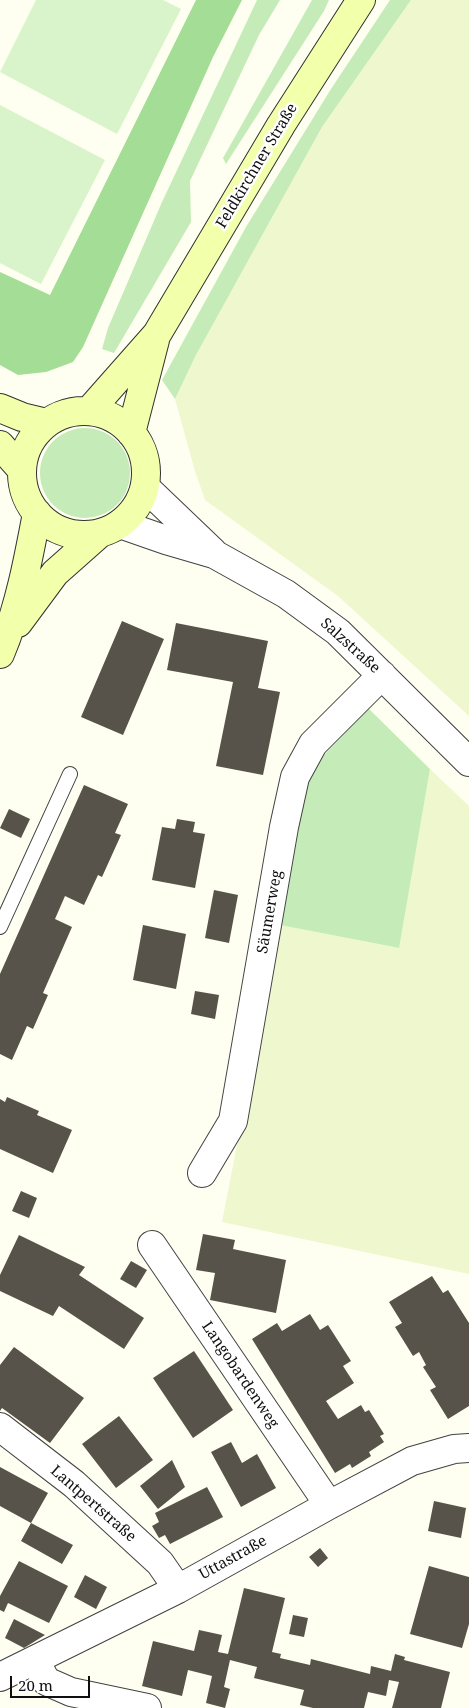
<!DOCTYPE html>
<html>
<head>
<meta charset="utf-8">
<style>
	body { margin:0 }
	#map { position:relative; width:469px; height:1708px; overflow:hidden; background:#fefff0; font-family:"Noto Serif",serif }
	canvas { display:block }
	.scale { position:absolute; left:10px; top:1676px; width:80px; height:22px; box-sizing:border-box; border:2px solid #0f0f0f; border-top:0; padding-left:6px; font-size:15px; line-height:18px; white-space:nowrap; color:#0f0f0f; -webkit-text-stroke:4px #fff; paint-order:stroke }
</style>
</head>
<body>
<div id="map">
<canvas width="469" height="1708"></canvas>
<div class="scale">20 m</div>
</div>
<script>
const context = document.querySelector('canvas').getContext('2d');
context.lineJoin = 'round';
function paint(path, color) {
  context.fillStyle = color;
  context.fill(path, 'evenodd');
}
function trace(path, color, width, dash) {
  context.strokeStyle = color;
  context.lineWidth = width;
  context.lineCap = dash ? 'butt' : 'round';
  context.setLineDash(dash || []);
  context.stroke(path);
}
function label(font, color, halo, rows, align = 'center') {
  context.font = font + ' "Noto Serif",serif';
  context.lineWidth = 5;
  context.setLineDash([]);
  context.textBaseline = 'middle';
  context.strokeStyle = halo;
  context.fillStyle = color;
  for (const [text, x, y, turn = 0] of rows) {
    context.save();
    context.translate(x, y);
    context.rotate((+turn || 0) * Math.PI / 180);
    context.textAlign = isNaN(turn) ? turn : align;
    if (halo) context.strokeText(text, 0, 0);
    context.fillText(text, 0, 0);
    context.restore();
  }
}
const farmland = new Path2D(`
	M411 0H469V716L338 596 205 500 195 471 175 399 196 355 322 127Z
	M430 769 469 806V1274L222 1222 280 925 398 948Z`);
const green = new Path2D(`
	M257 0H280L259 35 190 181 191 222 114 353 102 349 108 328 162 202Z
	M312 0H329L324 11 226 164 223 158Z
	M390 0H411L322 127 196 355 175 399 162 380 246 227 331 89Z
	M40 473a45 45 0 1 1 90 0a45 45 0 1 1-90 0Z
	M369 709 430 769 399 948 280 925 307 784 320 759Z`);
const forest = new Path2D(`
	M196 0H242L213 57 83 347 73 362 46 372 18 375 0 365V272L50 295Z`);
const pitch = new Path2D(`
	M36 0H163L181 9 117 134 0 72Z
	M0 105 105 160 41 284 0 263Z`);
const building = new Path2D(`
	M122 621 164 639 123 735 81 717Z
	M176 623 268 641 258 688 280 692 263 775 216 766 233 682 167 670Z
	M84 785 128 804 115 833 121 835 102 877 98 875 84 905 65 896 55 919 72 927 43 993 48 995 33 1029 27 1026 12 1060 0 1054V974Z
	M9 809 30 819 21 838 0 828Z
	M177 819 195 822 193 832 205 834 195 888 152 880 162 827 175 829Z
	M214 890 238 895 229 943 205 938Z
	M143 925 186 934 176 989 133 980Z
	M195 991 219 995 215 1019 191 1014Z
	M7 1097 39 1111 37 1115 72 1130 53 1173 0 1149V1099L5 1102Z
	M21 1191 37 1198 29 1218 12 1211Z
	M203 1234 235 1240 233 1249 286 1260 276 1313 210 1300 215 1273 196 1270Z
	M19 1235 85 1267 79 1275 144 1318 124 1349 59 1306 53 1316 0 1291V1275Z
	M131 1261 147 1270 136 1288 120 1279Z
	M432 1276 443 1293 448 1290 469 1323V1406L448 1419 430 1390 436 1387 423 1367 426 1365 419 1352 413 1356 395 1327 402 1323 389 1302Z
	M310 1314 320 1330 328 1325 351 1361 343 1366 354 1383 326 1401 338 1419 361 1405 365 1412 369 1410 384 1434 380 1436 384 1442 369 1452 371 1456 352 1468 350 1464 335 1473 252 1339 277 1323 282 1331Z
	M14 1347 84 1398 50 1443 2 1408 0 1411V1365Z
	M194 1351 233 1410 193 1438 153 1378Z
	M119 1416 153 1460 116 1488 82 1444Z
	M231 1442 242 1463 257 1454 276 1488 241 1507 211 1452Z
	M172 1460 185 1487 158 1509 140 1486Z
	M0 1467 48 1493 31 1523 0 1506Z
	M207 1487 223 1517 170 1544 165 1535 159 1538 152 1526 159 1522 155 1513Z
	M434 1501 466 1508 461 1538 428 1531Z
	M31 1523 73 1545 62 1564 21 1541Z
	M320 1548 328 1558 318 1567 309 1557Z
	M19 1561 68 1586 49 1623 8 1603 4 1612 0 1610V1596Z
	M429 1566 469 1577V1624L462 1648 410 1634Z
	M85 1575 107 1587 96 1609 74 1597Z
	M244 1588 285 1598 272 1652 281 1654 280 1658 310 1665 311 1659 370 1674 371 1666 391 1671 395 1654 405 1657 404 1660 450 1672 441 1708H392L399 1682 389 1680 386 1696 368 1692 364 1708H313L300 1705 304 1690 254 1678 257 1667 230 1660 224 1687 230 1689 225 1708 206 1703 212 1676 188 1670 182 1696 142 1686 153 1641 194 1651 199 1630 222 1635 218 1652 228 1654Z
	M293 1615 308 1618 304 1637 289 1634Z
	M14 1619 45 1635 24 1648 5 1638Z`);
const lane = new Path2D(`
	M0 927 70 774`);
const street = new Path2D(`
	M145 487 213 552
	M120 524 166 540 214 554 286 594 338 632 469 762
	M202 1173 233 1121 284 827 295 777 313 744 382 675
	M152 1245 329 1505
	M0 1427 74 1484 160 1563 178 1589
	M35 1660 46 1681 71 1692 147 1708
	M0 1677 178 1589 329 1505 412 1461 454 1449 469 1448`);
const secondary = new Path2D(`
	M0 408 22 417 47 423
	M89 411 157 334 281 125 361 0
	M22 473a62 62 0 1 1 124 0a62 62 0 1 1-124 0Z
	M131 433 155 340
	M0 445 22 470
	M18 623 55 573 99 534
	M0 654C19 609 28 561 37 513`);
const streetNames = [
	["Feldkirchner Straße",257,166,-59],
	["Salzstraße",350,646,42],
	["Säumerweg",270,912,-80],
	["Langobardenweg",240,1375,56],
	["Lantpertstraße",93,1504,41],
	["Uttastraße",233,1558,-29]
];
paint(farmland, '#eff7cf');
paint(green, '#c5ecb8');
paint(forest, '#a3dd96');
paint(pitch, '#d9f3ca');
paint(building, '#58534a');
trace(lane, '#424242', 16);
trace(street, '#424242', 30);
trace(secondary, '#313131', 30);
trace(lane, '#fff', 14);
trace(street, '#fff', 28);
trace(secondary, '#f2ffab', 28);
label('15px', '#0f0f0f', '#fff', streetNames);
</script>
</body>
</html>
